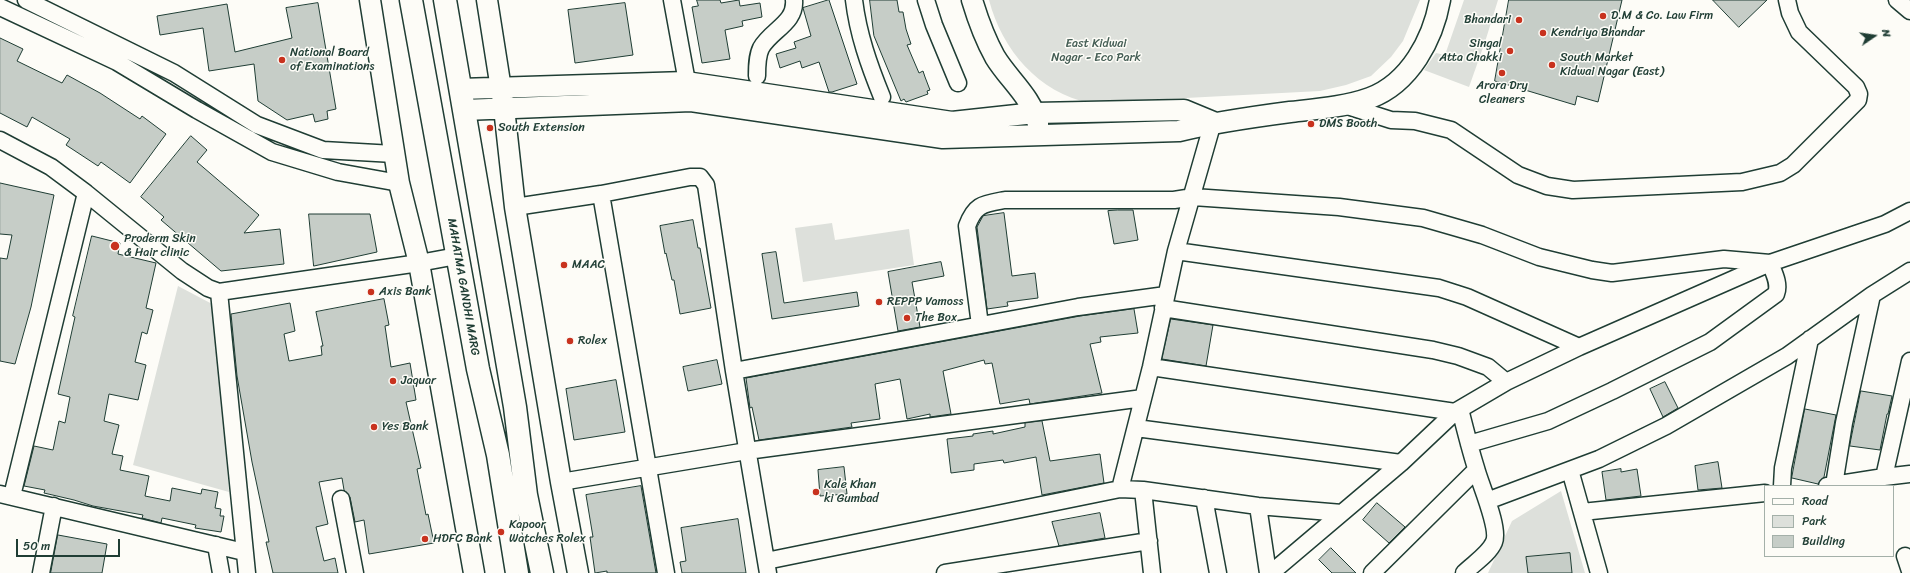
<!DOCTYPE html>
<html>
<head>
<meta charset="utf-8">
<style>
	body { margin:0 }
	#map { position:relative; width:1910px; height:573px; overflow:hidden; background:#fdfcf7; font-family:Sriracha,sans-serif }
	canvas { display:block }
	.legend { position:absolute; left:1764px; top:485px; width:130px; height:72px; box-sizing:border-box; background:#fdfcf7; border:1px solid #a4b0a9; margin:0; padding:5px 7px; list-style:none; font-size:12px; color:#1f3d34 }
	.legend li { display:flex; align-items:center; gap:8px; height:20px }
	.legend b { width:20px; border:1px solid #a4b0a9 }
	.north { position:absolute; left:1854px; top:16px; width:40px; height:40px; -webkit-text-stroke:3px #fdfcf7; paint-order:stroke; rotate:77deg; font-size:11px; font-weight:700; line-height:16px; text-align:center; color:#1f3d34 }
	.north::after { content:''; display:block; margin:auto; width:14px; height:18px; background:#1f3d34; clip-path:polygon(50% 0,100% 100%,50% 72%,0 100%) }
	.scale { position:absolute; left:16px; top:539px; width:104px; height:18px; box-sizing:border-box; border:2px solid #1f3d34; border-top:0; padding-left:5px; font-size:12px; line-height:14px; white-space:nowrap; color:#1f3d34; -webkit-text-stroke:3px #fdfcf7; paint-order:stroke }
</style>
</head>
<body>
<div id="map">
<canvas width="1910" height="573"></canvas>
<ul class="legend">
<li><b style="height:5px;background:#fdfcf7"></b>Road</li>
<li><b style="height:11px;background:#dde0db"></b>Park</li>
<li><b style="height:11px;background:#c6cdc7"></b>Building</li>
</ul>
<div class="north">N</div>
<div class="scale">50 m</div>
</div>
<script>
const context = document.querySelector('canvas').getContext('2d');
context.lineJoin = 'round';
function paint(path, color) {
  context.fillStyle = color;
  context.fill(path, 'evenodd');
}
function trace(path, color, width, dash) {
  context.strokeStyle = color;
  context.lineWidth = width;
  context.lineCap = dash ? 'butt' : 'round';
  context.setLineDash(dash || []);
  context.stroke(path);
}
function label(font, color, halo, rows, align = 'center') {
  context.font = font + ' Sriracha,sans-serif';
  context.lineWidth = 3;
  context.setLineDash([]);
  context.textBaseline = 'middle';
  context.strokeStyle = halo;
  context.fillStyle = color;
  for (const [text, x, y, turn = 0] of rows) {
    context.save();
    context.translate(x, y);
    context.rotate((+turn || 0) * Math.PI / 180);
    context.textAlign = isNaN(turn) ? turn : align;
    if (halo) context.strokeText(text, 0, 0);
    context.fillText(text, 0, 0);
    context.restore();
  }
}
const green = new Path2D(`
	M989 0H1420L1403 41 1391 57 1371 76 1346 85 1320 91 1090 103C1039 93 1002 50 989 0Z
	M1464 0H1498L1485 42 1469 87 1424 70 1436 53 1445 55Z
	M832 223 835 240 909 229 914 265 803 282 795 228Z
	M178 286 214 305 229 492 133 465Z
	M1561 491 1585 573H1488L1512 521Z`);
const building = new Path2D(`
	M697 0H720L721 3 739 0 740 6 760 3 762 17 742 21 743 26 725 30 730 59 702 63 692 7 698 6Z
	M829 0 857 84 832 92H829L819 62 802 68 800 61 780 68 776 54 796 48 794 42 811 36 803 8Z
	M870 0H897L899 12H903L906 29 911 44 907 45 919 73 923 71 925 77 930 90 927 91 928 94 906 102 904 99 901 101 874 36Z
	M1509 0H1622L1598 102 1577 96 1575 105 1495 81Z
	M1713 0H1767L1739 27Z
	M318 3 336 109 327 111 328 119 315 122 313 114 287 120 258 101 254 64 209 71 203 28 160 35 157 16 227 4 235 52 292 38 286 8Z
	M625 3 633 55 575 63 568 10Z
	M0 38 23 49 17 61 62 83 67 75 100 93 140 119 142 116 166 134 130 183 101 162 98 166 66 145 70 139 32 117 27 127 0 113Z
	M191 136 207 150 197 162 259 215 244 233 280 229 284 264 221 271 161 220 164 217 141 197Z
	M0 183 54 195 31 307 15 364 0 361V258L7 259 12 235 0 234Z
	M1118 210H1133L1138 240 1114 244 1108 211Z
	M1004 213 1012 276 1035 273 1038 298 1007 302 1008 306 987 309 977 227 983 216Z
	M309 214H370L377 252 314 266Z
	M693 220 698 248H700L711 308 680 314 674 280H672L666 253 665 254 660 226Z
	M92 236 120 243 118 254 156 263 146 308 153 310 147 334 142 332 135 362 146 365 138 400 109 394 104 421 119 425 112 454 123 456 120 470 149 476 145 496 170 501 172 488 201 494 202 489 218 492 215 508 221 509 220 516H224L221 532 195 528 196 525 162 518 161 523 142 518 143 515 93 506 74 500 44 493 45 490 24 486 34 446 53 450 59 421 65 423 70 397 58 394 75 317 73 316Z
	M776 252 784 303 857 292 859 306 772 319 762 254Z
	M941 262 944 276 912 282 920 327 898 331 888 272Z
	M384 299 389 325 385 326 391 367 410 363 416 400 406 402 421 468 417 469 426 515 428 514 434 543 369 554 364 520 355 522 350 497 344 490 342 478 319 482 328 524 316 527 324 561 335 558 338 573H273L266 542H269L252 462 237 376 231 314 290 303 295 331 284 334 289 361 322 355 321 346H323L316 312Z
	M1134 309 1138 333 1100 337 1101 342 1090 344 1102 393 1030 404 1029 399 1000 404 992 363 985 364 984 360 943 371 951 414 930 417V414L907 419 900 379 875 384 880 419 851 423 852 427 759 440 752 407 750 408 746 378 1080 316Z
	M1171 319 1213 325 1206 366 1162 359Z
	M717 360 722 384 688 391 683 367Z
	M616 380 625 432 574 440 566 389Z
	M1665 382 1678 408 1663 417 1650 389Z
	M1861 391 1892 396 1888 414H1887L1880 450 1850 446Z
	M1805 409 1836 415 1824 477 1818 484 1792 478Z
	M1042 421 1050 461 1100 454 1104 483 1042 495 1036 457 1004 463 1003 460 974 464V470L951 473 947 439 973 436V434L993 431V434L1025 427V423Z
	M1718 462 1722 488 1698 490 1695 466Z
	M844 467 847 494 820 496 818 470Z
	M1621 469V472L1637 469 1641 496 1606 500 1602 472Z
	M641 486 656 573H607V571L595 573 590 537H593L586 495Z
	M1377 503 1405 527 1389 543 1363 520Z
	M1100 513 1105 538 1059 546 1052 522Z
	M738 519 746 573H682L680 562 686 561 681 528Z
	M58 535 107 544 102 573H51Z
	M1331 548 1356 573H1332L1319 560Z
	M1570 553 1572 573H1528L1526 557Z`);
const minor = new Path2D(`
	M26 0 174 73 257 125 323 150 394 154
	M672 0 689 93
	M854 0C858 34 869 65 882 97
	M926 0 934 25 958 83
	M1897 0 1910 11
	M0 7 117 62 197 110 272 152 338 172 399 183
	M757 76C757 67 757 56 761 48 771 30 796 23 794 0
	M1344 105 1391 120 1415 121 1451 130 1518 175 1547 186 1573 190 1742 182 1780 173 1793 165 1858 100 1859 94 1856 87 1799 32 1790 13 1787 0
	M0 140 51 167 86 193 182 271 208 288 219 292 247 573
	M601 194 666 573
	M515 207 601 194 690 177H700L706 185 734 371 768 573
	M1176 251 1439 288 1467 297 1579 347
	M219 292 419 263 457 256
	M1163 308 1433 350 1458 356 1488 367 1506 382
	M980 325 967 226C975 204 983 204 1005 200H1174L1193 197 1339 207 1423 218 1482 235 1539 257 1592 270 1612 273 1724 259 1770 263
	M1151 367 1455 412
	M734 371 1078 307 1166 295
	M1460 409C1465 429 1470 449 1476 468 1480 484 1500 528 1494 542 1489 554 1473 564 1464 573
	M1136 428 1401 463
	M1469 444 1548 421 1612 391 1710 342 1776 294C1780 284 1774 273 1770 263
	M1570 470 1599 573
	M1884 477 1910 474
	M561 482 747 451 1143 398
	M1834 485 1844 423 1872 295
	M1782 486 1783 468 1810 339
	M1827 486 1884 477 1910 361
	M1120 489 1151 367 1176 251 1213 122
	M1143 490 1152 573
	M0 494 244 552
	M12 496 86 193
	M1204 498 1218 573
	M341 499 355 573
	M1487 501 1599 459 1666 426 1787 356 1872 295 1910 271
	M1258 506 1268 573
	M1582 512 1765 493
	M216 545 221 573
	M1905 556 1910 571
	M766 561 1120 489 1143 490 1258 506 1342 513
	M41 573 54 506
	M945 573 1149 541
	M1271 573 1401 463 1455 412 1506 382 1579 347 1770 263 1885 224 1910 211
	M1372 573 1476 470`);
const tertiary = new Path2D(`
	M370 0 399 183 419 263 474 573
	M487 0 504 108 515 207 561 482 578 573
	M972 0C978 20 985 39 995 57 1009 80 1031 96 1038 124
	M460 89 686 82 952 122 1035 113 1184 110 1213 122
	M464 110 691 101 943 138 1179 131C1215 122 1252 117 1290 112 1317 109 1345 107 1370 98 1410 83 1433 39 1440 0`);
const primary = new Path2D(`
	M411 0 478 369 498 455 517 573
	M445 0 515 407 526 495 542 573`);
const markers = [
	[1603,16,4,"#c8321e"],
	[1519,20,4,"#c8321e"],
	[1543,33,4,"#c8321e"],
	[1510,51,4,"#c8321e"],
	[282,60,4,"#c8321e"],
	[1552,65,4,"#c8321e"],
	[1502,73,4,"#c8321e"],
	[1311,124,4,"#c8321e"],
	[490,128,4,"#c8321e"],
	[115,246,5,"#c8321e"],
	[564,265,4,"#c8321e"],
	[371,292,4,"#c8321e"],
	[879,302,4,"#c8321e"],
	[907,318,4,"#c8321e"],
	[570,341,4,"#c8321e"],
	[393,381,4,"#c8321e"],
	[374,427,4,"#c8321e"],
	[816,492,4,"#c8321e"],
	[501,532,4,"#c8321e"],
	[425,539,4,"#c8321e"]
];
const poiNames = [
	["D.M & Co. Law Firm",1611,16],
	["Bhandari",1511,20,"right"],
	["Kendriya Bhandar",1551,33],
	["Singal",1502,44,"right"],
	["Atta Chakki",1502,58,"right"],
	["National Board",290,53],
	["of Examinations",290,67],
	["South Market",1560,58],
	["Kidwai Nagar (East)",1560,72],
	["Arora Dry",1502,86,"center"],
	["Cleaners",1502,100,"center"],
	["DMS Booth",1319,124],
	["South Extension",498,128],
	["Proderm Skin",124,239],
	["& Hair clinic",124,253],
	["MAAC",572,265],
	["Axis Bank",379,292],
	["REPPP Vamoss",887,302],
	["The Box",915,318],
	["Rolex",578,341],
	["Jaquar",401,381],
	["Yes Bank",382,427],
	["Kale Khan",824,485],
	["ki Gumbad",824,499],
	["Kapoor",509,525],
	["Watches Rolex",509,539],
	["HDFC Bank",433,539]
];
const parkNames = [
	["East Kidwai",1096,44],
	["Nagar - Eco Park",1096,58]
];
const streetNames = [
	["MAHATMA GANDHI MARG",463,287,80]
];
paint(green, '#dde0db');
paint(building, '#c6cdc7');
trace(building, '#1f3d34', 1);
trace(minor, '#1f3d34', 19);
trace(tertiary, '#1f3d34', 23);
trace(primary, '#1f3d34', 25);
trace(minor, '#fdfcf7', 16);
trace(tertiary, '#fdfcf7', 20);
trace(primary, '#fdfcf7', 22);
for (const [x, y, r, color] of markers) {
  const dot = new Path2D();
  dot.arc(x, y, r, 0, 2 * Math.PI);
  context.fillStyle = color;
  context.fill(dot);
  trace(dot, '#fdfcf7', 1.5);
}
label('12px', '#1f3d34', '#fdfcf7', poiNames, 'left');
label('12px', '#455e55', '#fdfcf7', parkNames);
label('12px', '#1f3d34', '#fdfcf7', streetNames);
</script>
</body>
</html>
